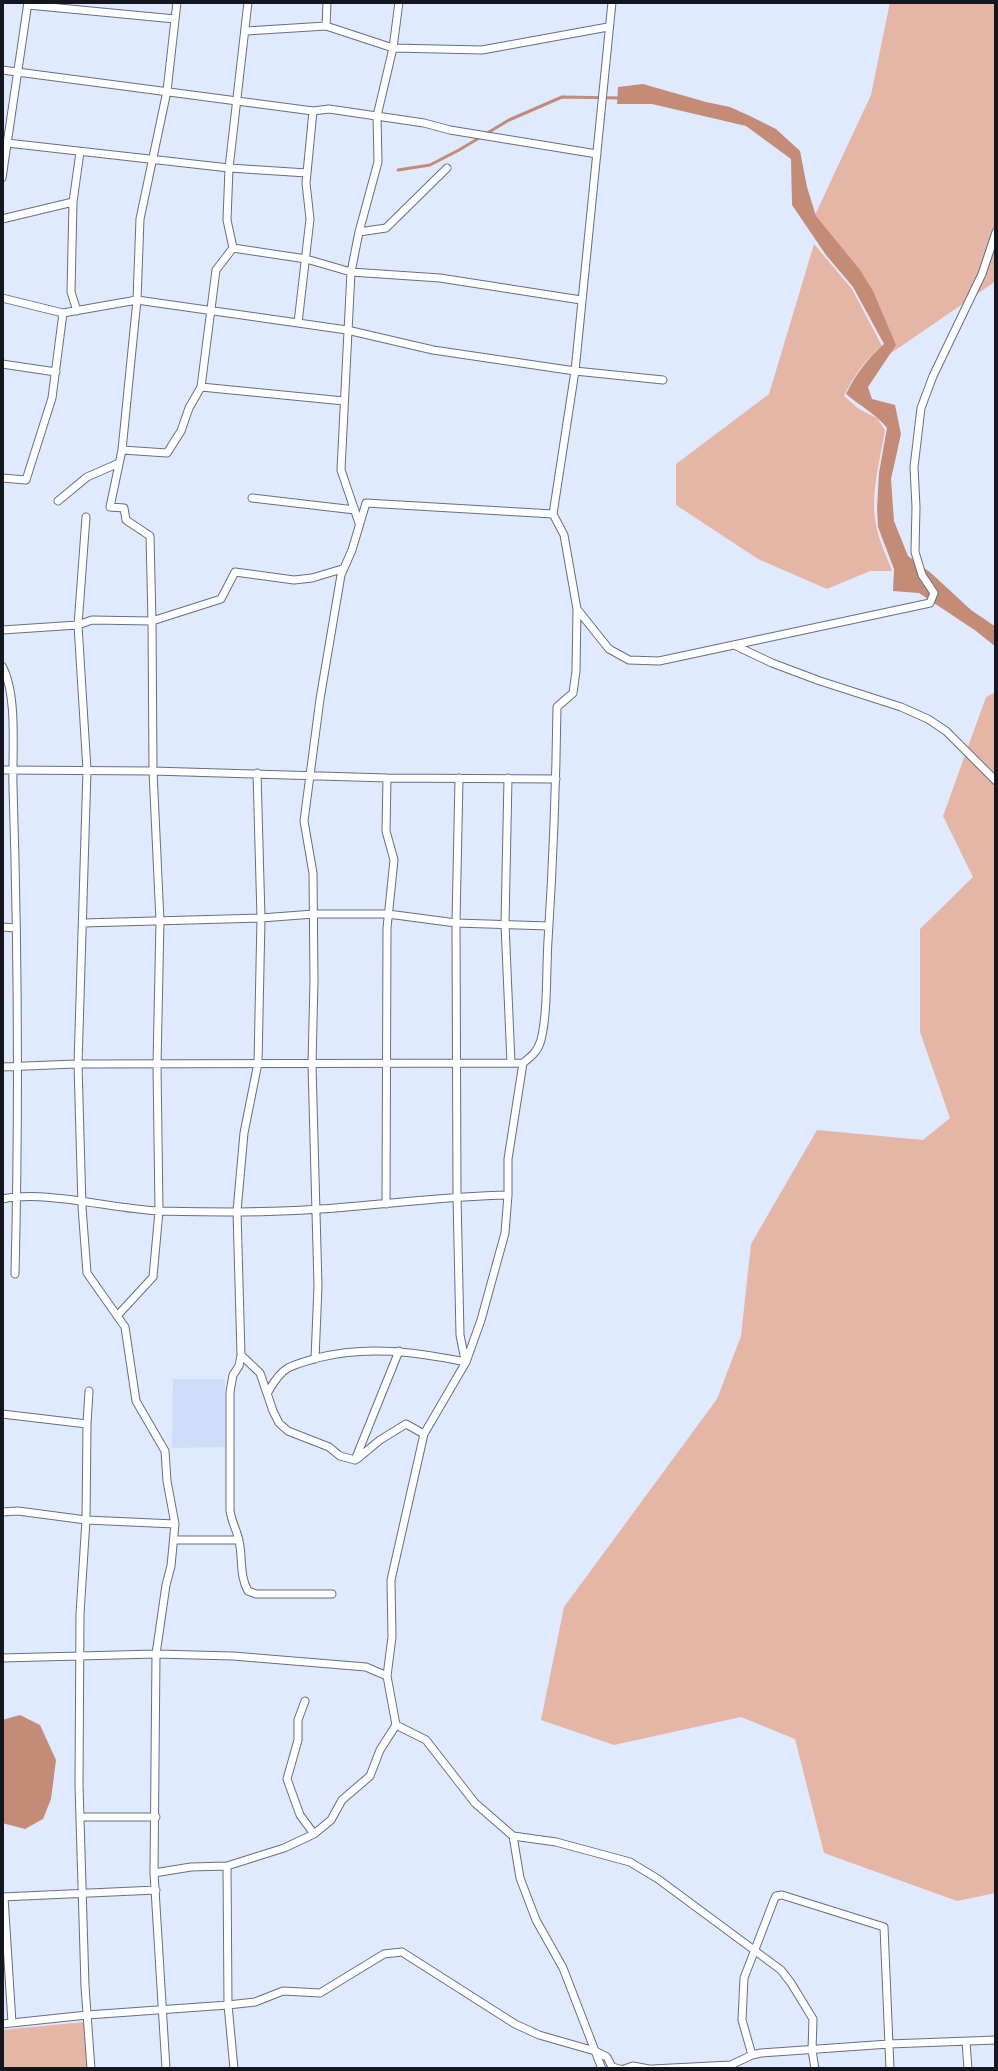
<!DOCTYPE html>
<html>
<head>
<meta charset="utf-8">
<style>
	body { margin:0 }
	#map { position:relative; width:998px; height:2071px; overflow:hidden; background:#dfeaff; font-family:"Alegreya Sans",sans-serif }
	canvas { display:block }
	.frame { position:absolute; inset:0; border:4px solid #13161e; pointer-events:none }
</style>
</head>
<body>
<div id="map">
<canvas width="998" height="2071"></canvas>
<div class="frame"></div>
</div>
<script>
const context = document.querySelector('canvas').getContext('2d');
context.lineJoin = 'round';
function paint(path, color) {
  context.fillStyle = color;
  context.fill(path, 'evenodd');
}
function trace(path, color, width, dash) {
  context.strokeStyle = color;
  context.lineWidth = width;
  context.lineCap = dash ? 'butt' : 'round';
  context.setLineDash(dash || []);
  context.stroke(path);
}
const built = new Path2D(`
	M173 1379H225V1447L172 1448Z`);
const green = new Path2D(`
	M890 2H996V281L884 358 894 345 815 215 871 95Z
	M814 244 852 289 882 346C865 360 854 375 844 396L859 409 877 418 885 430C880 461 869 498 877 529 880 543 887 557 892 571H870L827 589 758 559 676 505V464L769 394Z
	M996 692V1893L957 1901 824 1853 795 1739 741 1717 614 1745 541 1720 564 1607 717 1399 741 1336 751 1244 817 1130 923 1140 950 1118 920 1032V929L973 877 943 816 986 697Z
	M84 2022 88 2069H2V2030Z`);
const water = new Path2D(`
	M643 84 706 102 730 107 750 116 776 129 800 151 807 187 816 216 860 270 873 291 896 345 868 387 872 399 895 405 901 434 891 479 894 521 908 556 931 573 971 610 996 627V647L976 631 919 593 893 591 894 569 878 527 877 508 879 473 887 428C876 414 860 406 846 394 856 374 867 359 884 344L853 287 826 255 792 205 791 159 746 126 652 104H617L618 87Z
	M20 1715 40 1725 56 1760 51 1799 43 1819 25 1829 2 1823V1720Z`);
const stream = new Path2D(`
	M398 170 430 165 459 150 509 120 562 97 621 98`);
const street = new Path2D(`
	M28 5 175 19
	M326 26 327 2
	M246 31 326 26 393 48 482 50 608 27
	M2 70 313 111 329 109 424 123 450 130 597 154
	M7 143 229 168 307 173
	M2 178 28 2
	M2 219 73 202
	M359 232 386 228 447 168
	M233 248 306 259 351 272 440 278 581 300
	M2 298 63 313 137 300 347 330 433 350 575 371 663 380
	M77 311 71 292 73 202 80 152
	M298 323 310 219 306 183 313 111
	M2 364 56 372
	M201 387 344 401
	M122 450 167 453 181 431 189 408 201 387 216 270 233 248 227 220 229 168 248 2
	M2 478 26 480 52 398 63 313
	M252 498 355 510
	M58 501 87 477 119 463
	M86 517 78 625 87 770 78 1064 82 1207 87 1273 125 1327 136 1401 165 1451 167 1481 175 1524 171 1566 166 1585 156 1654 154 1873 166 2069
	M359 523 341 470 351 272 359 232 378 162 377 116 393 48 399 2
	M577 609 609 649 629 660 659 661 930 603 934 593 922 575 915 552 916 507 914 467 921 408 933 376 982 274 996 232
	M2 630 78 625 92 620 152 621 221 599 235 572 294 580 312 578 342 569
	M734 645 772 663 820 681 901 707 928 719 946 731 996 781
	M2 666C18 695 12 752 13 786 18 948 19 1111 15 1274
	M2 770 153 771 387 778 556 779
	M257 773 261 918 258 1063 244 1133 237 1211 241 1355 260 1373 273 1411 279 1423 288 1431 329 1447 340 1456 355 1460
	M459 778 456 923 457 1196 460 1335 465 1360
	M508 778 505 924 511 1063
	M83 923 261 918 314 914H388L456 923 549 926
	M2 927 16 928
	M2 1067 75 1064 523 1063C532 1056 538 1051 541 1040 548 1011 546 971 548 941 553 863 556 785 557 707L573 693 576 671 577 609 564 535 553 514 575 371 612 2
	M2 1199C49 1190 111 1209 160 1211 212 1212 267 1213 319 1209 382 1205 445 1196 508 1195
	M386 1204 387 928 394 860 386 831 387 778
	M117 1316 153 1277 159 1211 157 1065 160 921 153 771 152 621 150 536 126 520 124 508 110 507 122 450 137 300 140 219 167 91 177 2
	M241 1355 239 1366 233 1375 230 1392V1510C231 1521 237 1530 239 1541 243 1558 239 1575 248 1591L256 1594H332
	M315 1359 318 1286 312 1065 314 980 313 873 304 821 320 699 341 575 352 550 366 503 553 514
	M89 1391 87 1424 86 1520 80 1614 79 1785 85 1986 91 2069
	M268 1392C273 1383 279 1373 288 1368 297 1363 308 1361 317 1358 367 1345 416 1352 466 1362
	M2 1414 87 1424
	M357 1459 380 1440 406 1424 424 1434
	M355 1460 399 1351
	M2 1512 18 1511 86 1520 175 1524
	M174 1540H239
	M2 1658 156 1654 233 1656 366 1667 387 1676
	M305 1701 298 1720V1740L287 1779 300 1815 314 1834
	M396 1725 426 1740 475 1803 513 1836 556 1842 630 1862 658 1879 781 1970 791 1983 813 2019 812 2050 815 2069
	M80 1817H156
	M513 1836 520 1878 536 1920 563 1968 602 2069
	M227 1866 228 2005 234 2069
	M154 1873 191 1867 227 1866 284 1848 314 1834 331 1820 342 1800 370 1776 380 1750 396 1725 387 1676 392 1637 391 1580 424 1434 466 1362 481 1320 505 1233 508 1195V1159L523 1063
	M2 1897 156 1890
	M4 1897 12 2023
	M2 2024 87 2015 228 2005 255 2002 283 1991 320 1993 384 1954 402 1952 515 2024 539 2035 595 2051 607 2057 612 2067 620 2069
	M966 2042 968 2069
	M752 2055 742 2020 744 1978 774 1900 776 1896 782 1895 884 1927 890 2069
	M624 2069 633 2066 649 2069
	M652 2069 731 2065 752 2055 761 2053 889 2044 996 2040`);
paint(built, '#cfddf9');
paint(green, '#e5b6a5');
paint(water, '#c48c77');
trace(stream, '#c48c77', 3);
trace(street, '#666f82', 9);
trace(street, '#fff', 7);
</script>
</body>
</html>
